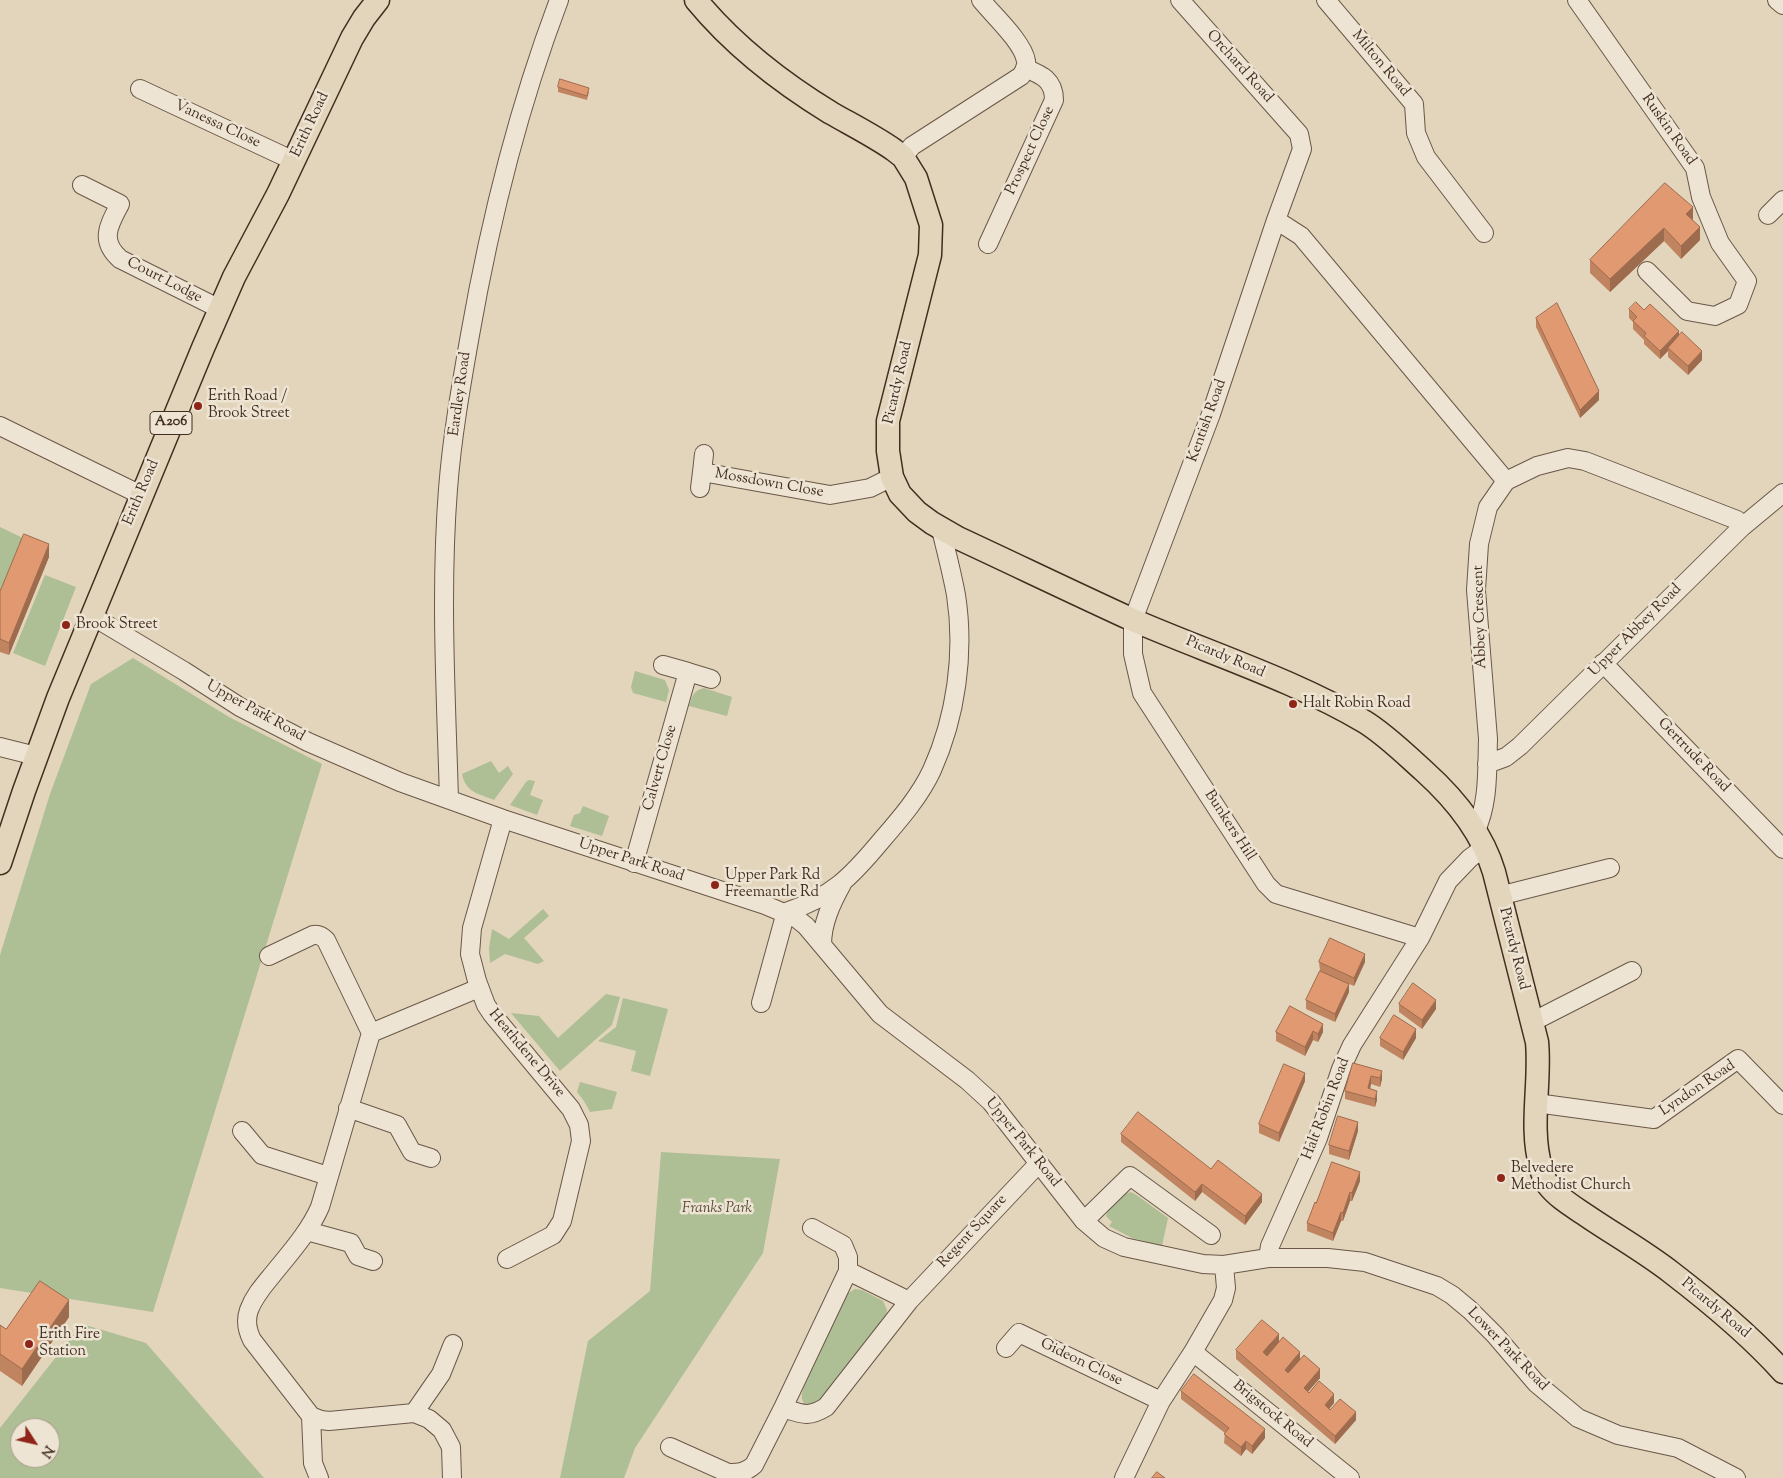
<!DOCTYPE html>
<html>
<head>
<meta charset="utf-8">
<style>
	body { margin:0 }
	#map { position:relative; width:1783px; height:1478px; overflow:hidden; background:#e3d5bb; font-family:"Sorts Mill Goudy",serif }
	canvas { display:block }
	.north { position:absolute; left:10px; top:1418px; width:50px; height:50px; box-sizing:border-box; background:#ede4d3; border:1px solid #a99b8c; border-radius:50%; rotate:125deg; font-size:14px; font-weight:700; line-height:20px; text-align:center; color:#422d21 }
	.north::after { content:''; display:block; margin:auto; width:18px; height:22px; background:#8f2418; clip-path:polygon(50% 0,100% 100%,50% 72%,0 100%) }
</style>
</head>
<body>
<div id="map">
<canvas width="1783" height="1478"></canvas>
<div class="north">N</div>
</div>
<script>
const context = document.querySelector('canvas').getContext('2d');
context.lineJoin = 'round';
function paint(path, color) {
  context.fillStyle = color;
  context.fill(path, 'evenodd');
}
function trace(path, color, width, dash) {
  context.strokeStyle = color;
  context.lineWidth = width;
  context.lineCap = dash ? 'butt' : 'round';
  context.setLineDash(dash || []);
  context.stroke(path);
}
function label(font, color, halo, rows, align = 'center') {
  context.font = font + ' "Sorts Mill Goudy",serif';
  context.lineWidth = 5;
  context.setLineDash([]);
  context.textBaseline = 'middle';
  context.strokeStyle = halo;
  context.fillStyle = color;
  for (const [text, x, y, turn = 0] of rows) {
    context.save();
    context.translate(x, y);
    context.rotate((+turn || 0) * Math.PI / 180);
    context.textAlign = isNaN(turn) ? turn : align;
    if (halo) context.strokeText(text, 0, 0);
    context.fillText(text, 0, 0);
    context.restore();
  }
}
const green = new Path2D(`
	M0 527 27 540 0 605Z
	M45 575 76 587 45 666 13 653Z
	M133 658 229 717 322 764 153 1312 0 1288V955L50 794 91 684Z
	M635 671 665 680 669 690 666 702 633 693 631 687Z
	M704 688 732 697 727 716 689 706C692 696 694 690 704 688Z
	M491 761 499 773 508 766 513 774 494 800C478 793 466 793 462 774Z
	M529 780 535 781 530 795 543 800 537 815 510 805 526 782Z
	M583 806 609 816 602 836 570 826 574 815 580 813Z
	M543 909 549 916 524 938 544 961 538 964 505 954 490 963 489 948 492 929 509 939Z
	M606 994 620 997 612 1025 560 1071 511 1013 539 1016 558 1038Z
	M623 998 668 1009 650 1076 631 1071 636 1051 598 1041 616 1027Z
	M580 1082 617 1092 612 1109 590 1112 584 1101 577 1092Z
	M661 1152 780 1159 763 1253 635 1448 624 1478H560L588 1341 650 1291Z
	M1131 1192 1138 1196 1168 1218 1162 1246 1132 1238 1109 1226 1112 1222 1106 1216C1110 1204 1118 1195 1131 1192Z
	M855 1289 862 1290 883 1301 887 1310 886 1317 818 1404 807 1406C800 1400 801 1395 804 1387L845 1295Z
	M82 1324 146 1343 264 1478H0V1428ZM20 1428H50V1458H20Z`);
const minor = new Path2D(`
	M1180 0 1299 134 1302 149 1276 220 1211 414 1133 620V654L1142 693 1266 884 1276 894 1420 938
	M1326 0 1414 104 1416 133 1426 157 1484 233
	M1577 0 1695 168 1701 197 1720 243 1747 281 1738 305 1715 316 1687 311 1647 271
	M1777 0 1783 5
	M140 89 294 161
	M903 157 912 146 1021 76C1024 71 1027 67 1026 61 1023 42 993 15 981 0
	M82 185 120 204C109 225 99 240 120 259L220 309
	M1768 215 1783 200
	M1276 220 1301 236 1506 481
	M988 244 1054 100C1054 80 1042 75 1025 68
	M0 426 141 495
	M702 472 704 454
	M700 488 702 472 830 495 870 488 892 477
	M92 616 184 671 240 707 308 742 400 782 503 819 765 905 796 918 806 926 880 1014 967 1080 991 1102 1084 1221 1104 1238 1124 1247 1203 1264 1224 1265 1268 1258H1328L1365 1262 1437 1286 1452 1295 1470 1310 1495 1335 1536 1383 1578 1418 1618 1435 1678 1448 1736 1478
	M1603 663 1783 849
	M663 665 688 672
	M0 747 36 756
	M1487 764 1506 757 1520 746 1742 527 1783 493
	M449 799C446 696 440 592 448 489 452 437 461 386 470 335 490 221 518 108 559 0
	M503 819 472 928 470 954 477 981 486 1005 492 1014 571 1109 579 1125 581 1141 562 1221 553 1235 507 1259
	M1475 832C1489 804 1487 770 1488 739L1476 590 1479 544 1488 507 1506 481 1537 466 1568 458 1585 461 1724 515 1737 520 1742 527
	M634 863 688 672 711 679
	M1499 896 1610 868
	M822 945C822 923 831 904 842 884
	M269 956 313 935C318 934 322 936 326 940L371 1033
	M761 1003 786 912C832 897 851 877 881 841 900 819 920 796 932 770 956 717 965 653 956 595 952 573 946 551 941 529
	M1532 1022 1632 971
	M1536 1103 1654 1119 1738 1059 1783 1105
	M348 1108 397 1125 412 1152 431 1158
	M242 1131 262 1155 328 1176
	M1084 1221 1130 1176 1211 1235
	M812 1228 843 1245 848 1257V1271
	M307 1231 351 1243 358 1256 373 1261
	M1268 1258 1270 1246 1318 1138 1341 1069 1352 1045 1420 938 1448 881 1470 858 1485 847
	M1006 1348 1019 1333 1161 1401
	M1193 1352 1350 1478
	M783 1408C802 1414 808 1418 826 1407L909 1301
	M414 1413 441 1374 453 1344
	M311 1416 313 1463 319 1478
	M670 1447 728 1473C740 1473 746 1472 754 1465L783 1408 848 1271 909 1301 1039 1163
	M452 1478 451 1447 442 1430 429 1419 414 1413 329 1421 321 1420 311 1416 252 1340C247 1330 245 1321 249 1310 254 1296 264 1285 273 1274 290 1253 309 1232 320 1207L371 1033 479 988
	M1124 1478 1161 1401 1193 1352 1223 1300 1226 1288 1224 1265`);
const major = new Path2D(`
	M696 0C733 45 782 83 831 113 852 125 874 136 894 150L903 157 916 178 931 225 930 255 888 421V451L892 477 900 494 917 512 932 523 958 538C1016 565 1074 593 1133 620 1209 653 1294 680 1365 722 1386 735 1405 754 1424 771 1454 798 1482 832 1494 872L1537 1042C1541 1083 1529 1127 1541 1168 1542 1173 1545 1180 1548 1185 1558 1198 1574 1207 1587 1216 1615 1235 1645 1252 1672 1273 1711 1303 1750 1335 1783 1372
	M0 863 24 791 58 698 203 348 234 277 278 194 352 38 364 18 378 0`);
const wall = new Path2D(`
	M558 87 589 92 587 100 558 92Z
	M1665 183 1693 220 1700 240 1681 259 1664 241 1610 292 1590 273V260Z
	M1629 309 1644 310 1679 336 1702 360 1688 375 1668 357V351L1660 359 1644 344V340L1633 329V322L1629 318Z
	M1536 318 1599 400 1580 418 1536 327Z
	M49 557 9 655 0 652V592Z
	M1319 962H1365L1354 986 1349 984V992L1335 1022 1306 1009V1000L1320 971Z
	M1399 1004 1436 1009 1422 1029 1399 1012Z
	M1290 1006 1323 1032 1318 1042 1313 1040 1305 1056 1276 1041V1032Z
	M1380 1038H1416L1403 1060 1380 1046Z
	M1353 1063 1382 1079 1380 1087 1371 1084 1370 1089 1377 1100 1375 1107 1345 1099V1091Z
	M1305 1081 1279 1142 1259 1133V1124Z
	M1358 1131 1349 1160 1329 1154V1145Z
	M1121 1134 1211 1169 1262 1202 1245 1225 1202 1192 1195 1201 1121 1142Z
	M1360 1181 1352 1201H1350L1343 1221H1341L1333 1241 1307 1231V1223Z
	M69 1317 22 1386 0 1371V1325L6 1329Z
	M1279 1342 1300 1359 1320 1378 1308 1392 1334 1403 1329 1409 1330 1410 1356 1420 1335 1444 1236 1359V1350Z
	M1181 1391 1265 1438 1252 1454 1246 1449 1241 1456 1224 1443 1225 1433 1181 1399Z`);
const shadedWall = new Path2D(`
	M1693 207V220L1686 214Z
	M1700 227V240L1681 259V246Z
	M1664 228V241L1610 292V279Z
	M1679 331V340L1668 348V351L1660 359V351Z
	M1702 351V360L1688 375V366Z
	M1599 391V400L1580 418V410Z
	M49 544V557L9 655V643Z
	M1365 954V962L1354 986V978Z
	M1349 984V992L1335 1022V1014Z
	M1436 1000V1009L1422 1029V1020Z
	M1323 1024V1032L1318 1042V1034Z
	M1416 1029V1038L1403 1060V1052Z
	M1313 1031V1040L1305 1056V1047Z
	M1382 1071V1079L1380 1087V1078Z
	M1305 1073V1081L1279 1142V1133Z
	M1371 1076V1084L1368 1097V1088Z
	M1377 1091V1100L1375 1107V1099Z
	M1358 1122V1131L1349 1160V1151Z
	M1360 1172V1181L1352 1201V1193Z
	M1202 1184V1192L1195 1201V1192Z
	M1350 1192V1201L1343 1221V1213Z
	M1262 1194V1202L1245 1225V1216Z
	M1341 1212V1221L1333 1241V1233Z
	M69 1300V1317L22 1386V1369Z
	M1279 1334V1343L1263 1361V1352Z
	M1300 1352V1361L1285 1379V1370Z
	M1320 1369V1378L1304 1396V1388Z
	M1334 1394V1403L1325 1414V1405Z
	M1356 1412V1420L1335 1444V1436Z
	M1265 1429V1438L1252 1454V1446Z
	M1246 1441V1449L1241 1456V1447Z`);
const building = new Path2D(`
	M560 79 589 88 587 96 558 87Z
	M1665 183 1693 207 1686 214 1700 227 1681 246 1664 228 1610 279 1590 260Z
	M1636 302 1644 310 1650 304 1679 331 1660 351 1644 336 1646 333 1633 321 1637 317 1629 309Z
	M1557 303 1599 391 1580 410 1536 318Z
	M1682 332 1702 351 1688 366 1668 348Z
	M24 534 49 544 9 643 0 639V592Z
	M1330 938 1365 954 1354 978 1319 962Z
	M1320 971 1349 984 1335 1014 1306 1000Z
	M1413 983 1436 1000 1422 1020 1399 1004Z
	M1290 1006 1323 1024 1318 1034 1313 1031 1305 1047 1276 1032Z
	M1394 1015 1416 1029 1403 1052 1380 1038Z
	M1353 1063 1382 1071 1380 1078 1371 1076 1368 1088 1377 1091 1375 1099 1345 1091Z
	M1284 1064 1305 1073 1279 1133 1259 1124Z
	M1138 1112 1211 1169 1218 1160 1262 1194 1245 1216 1202 1184 1195 1192 1121 1134Z
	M1338 1116 1358 1122 1349 1151 1329 1145Z
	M1332 1162 1360 1172 1352 1193 1350 1192 1343 1213 1341 1212 1333 1233 1307 1223 1315 1202 1316 1203Z
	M40 1281 69 1300 22 1369 0 1354V1325L6 1329Z
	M1262 1320 1279 1334 1263 1352 1267 1356 1283 1337 1300 1352 1285 1370 1288 1373 1304 1355 1320 1369 1304 1388 1309 1393 1319 1381 1334 1394 1325 1405 1330 1410 1340 1399 1356 1412 1335 1436 1236 1350Z
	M1194 1374 1265 1429 1252 1446 1246 1441 1241 1447 1224 1434 1229 1428 1181 1391Z
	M1157 1472 1165 1478H1152Z`);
const markers = [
	[198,406,5,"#8f2418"],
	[66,625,5,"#8f2418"],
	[1293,704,5,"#8f2418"],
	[715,885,5,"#8f2418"],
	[1501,1178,5,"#8f2418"],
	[29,1344,5,"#8f2418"]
];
const shields = [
	[171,423,42]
];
const shieldNames = [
	["A206",171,423]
];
const streetNames = [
	["Milton Road",1380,64,50],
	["Orchard Road",1239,67,48],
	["Vanessa Close",217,125,25],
	["Erith Road",311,125,-65],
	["Ruskin Road",1668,130,55],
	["Prospect Close",1031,151,-65],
	["Court Lodge",164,281,27],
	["Picardy Road",899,383,-77],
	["Eardley Road",461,394,-82],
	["Kentish Road",1208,421,-70],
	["Mossdown Close",769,484,10],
	["Erith Road",142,493,-67],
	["Abbey Crescent",1481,617,-92],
	["Upper Abbey Road",1636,631,-45],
	["Picardy Road",1225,658,23],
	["Upper Park Road",255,712,29],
	["Gertrude Road",1693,756,46],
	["Calvert Close",661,768,-74],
	["Bunkers Hill",1229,826,57],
	["Upper Park Road",631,861,18],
	["Picardy Road",1513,949,76],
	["Heathdene Drive",526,1054,50],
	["Lyndon Road",1698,1089,-34],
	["Halt Robin Road",1327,1109,-69],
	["Upper Park Road",1022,1143,51],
	["Regent Square",973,1232,-47],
	["Picardy Road",1715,1309,40],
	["Lower Park Road",1507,1350,46],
	["Gideon Close",1081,1363,26],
	["Brigstock Road",1272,1415,39]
];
const poiNames = [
	["Erith Road /",208,397],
	["Brook Street",208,414],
	["Brook Street",76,625],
	["Halt Robin Road",1303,704],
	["Upper Park Rd",725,876],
	["Freemantle Rd",725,893],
	["Belvedere",1511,1169],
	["Methodist Church",1511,1186],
	["Erith Fire",39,1335],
	["Station",39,1352]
];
const parkNames = [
	["Franks Park",717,1209]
];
paint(green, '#aebe95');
trace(minor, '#6a5748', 20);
trace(major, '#422d21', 25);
trace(minor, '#ede4d3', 18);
trace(major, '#e3d5bb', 22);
paint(wall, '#c18460');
paint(shadedWall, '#9d6b4e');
paint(building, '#e09970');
trace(building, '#9d6b4e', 1);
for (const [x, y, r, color] of markers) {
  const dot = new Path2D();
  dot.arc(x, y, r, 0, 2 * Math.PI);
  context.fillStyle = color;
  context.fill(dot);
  trace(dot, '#ede4d3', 2);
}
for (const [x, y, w] of shields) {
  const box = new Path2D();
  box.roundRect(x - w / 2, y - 11.5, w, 23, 4);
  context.fillStyle = '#ede4d3';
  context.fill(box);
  trace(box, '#422d21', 1);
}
label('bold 14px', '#422d21', null, shieldNames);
label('15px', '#422d21', '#ede4d3', streetNames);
label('15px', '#422d21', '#ede4d3', poiNames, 'left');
label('italic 15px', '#584a38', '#ede4d3', parkNames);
</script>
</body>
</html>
